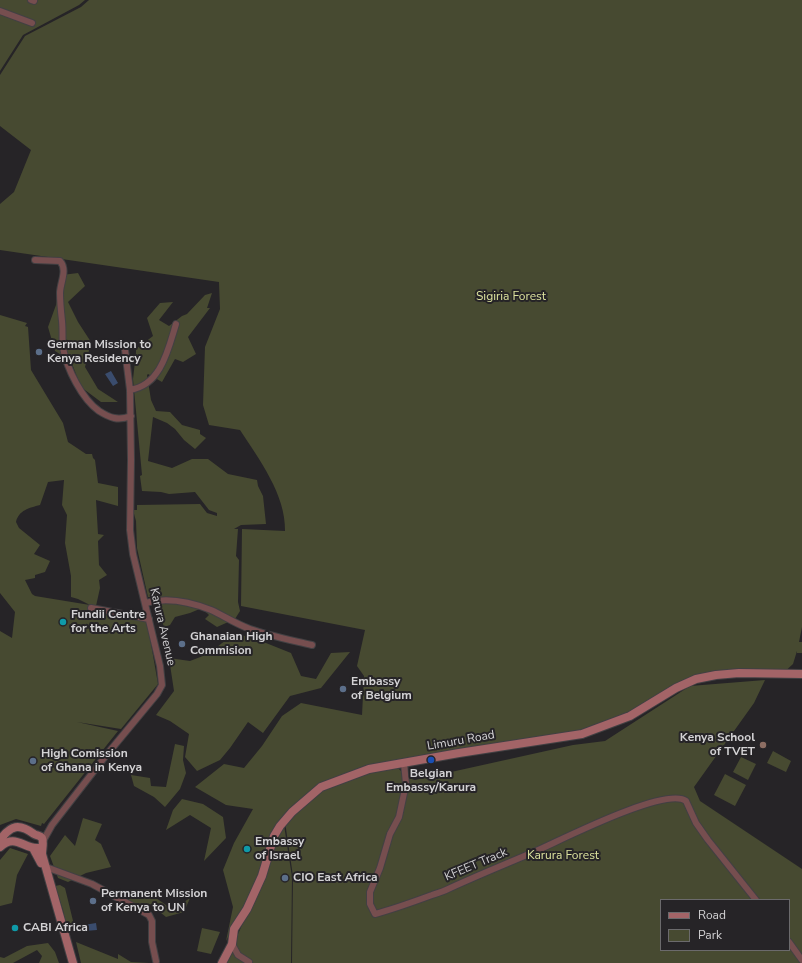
<!DOCTYPE html>
<html>
<head>
<meta charset="utf-8">
<style>
	body { margin:0 }
	#map { position:relative; width:802px; height:963px; overflow:hidden; background:#262427; font-family:"Nunito Sans",sans-serif }
	canvas { display:block }
	.legend { position:absolute; left:660px; top:899px; width:130px; height:52px; box-sizing:border-box; background:#262427; border:1px solid #6b6a6c; margin:0; padding:5px 7px; list-style:none; font-size:12px; color:#d3d2d4 }
	.legend li { display:flex; align-items:center; gap:8px; height:20px }
	.legend b { width:20px; border:1px solid #6b6a6c }
</style>
</head>
<body>
<div id="map">
<canvas width="802" height="963"></canvas>
<ul class="legend">
<li><b style="height:5px;background:#a36467"></b>Road</li>
<li><b style="height:11px;background:#474a31"></b>Park</li>
</ul>
</div>
<script>
const context = document.querySelector('canvas').getContext('2d');
context.lineJoin = 'round';
function paint(path, color) {
  context.fillStyle = color;
  context.fill(path, 'evenodd');
}
function trace(path, color, width, dash) {
  context.strokeStyle = color;
  context.lineWidth = width;
  context.lineCap = dash ? 'butt' : 'round';
  context.setLineDash(dash || []);
  context.stroke(path);
}
function label(font, color, halo, rows, align = 'center') {
  context.font = font + ' "Nunito Sans",sans-serif';
  context.lineWidth = 4;
  context.setLineDash([]);
  context.textBaseline = 'middle';
  context.strokeStyle = halo;
  context.fillStyle = color;
  for (const [text, x, y, turn = 0] of rows) {
    context.save();
    context.translate(x, y);
    context.rotate((+turn || 0) * Math.PI / 180);
    context.textAlign = isNaN(turn) ? turn : align;
    if (halo) context.strokeText(text, 0, 0);
    context.fillText(text, 0, 0);
    context.restore();
  }
}
const green = new Path2D(`
	M0 0H85L79 5 23 35 0 71Z
	M89 0H802V627L799 642H802V653H797V651L793 664 780 676 724 677 691 680 671 690 626 718 582 735H573L396 765 359 773 323 788 349 778 396 766 408 778 415 780 573 745 605 741 690 686 765 680 754 703 694 787 700 801 802 869V963H292L293 876 285 822 302 803 313 794 289 813 268 849 256 884 226 941 233 907 223 870 234 843 253 809 226 805 195 787 224 764 244 768 262 746 282 716 301 703 362 715 364 676 357 666 365 630 241 606 242 529 285 531C286 495 259 459 240 430L209 425 203 405 205 347 220 309 219 282 0 250V204L14 192 31 150 0 126V75L25 36 81 7ZM661 900H789V950H661Z
	M78 273 85 286 68 302 78 322 91 342 85 367 98 389 118 402H101L81 387 71 361 55 351 48 327 56 305 62 275Z
	M212 293 207 308H210L188 337 196 354 183 362 175 359 162 382 148 374 147 375 151 400 156 411 170 412 182 425 200 430V434L206 438 195 449 184 440 175 429 167 423 153 417 148 461 172 468 192 459H208L228 474 257 480 258 486 263 496 266 524 241 525 234 529H238L236 556 239 560 238 602 240 611 235 619 217 627 205 619 209 615 202 608 190 613 175 617 170 625 164 627 154 597H148L137 548 136 521 133 510H137V505L200 504 207 513 217 516V513L209 510 195 492 169 494 161 492 142 491 140 476 142 475 133 379 136 353V349L153 336 147 318 160 303 173 302 159 320 169 326 182 316 187 314 205 295Z
	M0 315 27 323 25 326 28 327 31 370 63 423 68 442 86 454H92L93 458 95 460 98 483 118 487V506L96 500 98 534 104 535 98 541 99 565 107 575 99 580 100 588 96 606 146 615 158 684 121 729 77 722 118 731 44 824 42 823 41 826 16 819 0 825V631L12 638 15 612 0 593ZM64 480 62 505 67 515 65 543 71 576V597L78 599 90 605 35 596 32 594 25 580 35 578V575L45 572 50 561 34 554 40 545 19 528 16 522C19 510 29 508 40 505L48 482Z
	M235 633 261 641 291 653 301 676 316 679 331 653 350 652 321 688 290 696 263 733 248 722 230 748 220 760 197 771 185 757 189 734 170 721 156 715 174 691 169 658 190 661 208 654Z
	M175 744 184 746 183 760 186 773 180 789 165 807 154 797 134 786 131 775 150 778 151 786 166 787Z
	M773 751 791 761 786 772 767 763Z
	M741 757 756 764 748 780 733 772Z
	M725 774 746 785 735 806 714 795Z
	M182 799 203 804 223 817 226 838 204 861 211 828 190 815 166 830 173 810Z
	M83 818 102 824 95 840 101 844 111 867 86 873 68 882 58 878 50 856 65 835 75 846Z
	M284 825 292 877 291 963H225L264 876 272 853Z
	M10 848 28 854 17 875 12 903 0 906V860Z
	M60 885 65 888 75 929 67 932 63 910 55 886Z
	M127 892C147 892 157 897 172 910L190 898 184 912 166 917 150 904 132 913Z
	M202 928 220 932 211 954 197 951Z
	M76 942 118 959V954L131 962 149 963H81Z
	M48 943 55 952 59 963H39L42 956 37 950 13 963H0V957L4 958 27 946Z`);
const water = new Path2D(`
	M111 371 118 383 113 386 105 374Z
	M96 923 97 930 85 931 84 925Z`);
const street = new Path2D(`
	M31 0 34 1
	M0 11 32 23
	M35 260 60 261C68 270 60 283 60 293 60 303 61 312 62 321 63 330 62 339 63 348 67 369 82 399 99 411 110 418 118 421 131 416
	M125 350 130 390
	M145 603C166 597 191 602 211 610 224 616 236 624 250 629 270 636 291 640 312 645
	M91 608 149 619
	M404 763 406 784 399 817 390 834 380 868 370 892V904L375 914C394 909 413 902 432 895 437 893 442 892 446 890 476 876 506 864 536 851 559 841 666 786 686 801L696 823 708 840 756 900
	M43 841 52 825 104 758 157 694 162 685 160 666 133 554 130 530 131 460 130 390C161 385 168 350 176 324
	M46 867 92 884 149 915 152 921V942L156 961
	M789 942 802 960
	M232 944 238 955 249 962`);
const secondary = new Path2D(`
	M0 840C11 825 19 823 34 834 37 836 40 835 42 838 44 842 42 849 42 854L73 963
	M0 847C15 833 24 849 38 848
	M33 848 41 863
	M222 963 232 944 234 929 247 909 262 876 274 836 280 826 292 812 321 787 369 769 459 753 582 734 630 716 676 688 696 679 716 675 739 673 802 674`);
const markers = [
	[39,352,4,"#5c6f8a"],
	[63,622,4,"#0f9aa8"],
	[182,644,4,"#5c6f8a"],
	[343,689,4,"#5c6f8a"],
	[763,745,4,"#8d6e63"],
	[431,760,4,"#1a4fb4"],
	[33,761,4,"#5c6f8a"],
	[247,849,4,"#0f9aa8"],
	[285,878,4,"#5c6f8a"],
	[93,901,4,"#5c6f8a"],
	[15,928,4,"#0f9aa8"]
];
const parkNames = [
	["Sigiria Forest",511,297],
	["Karura Forest",563,856]
];
const poiNames = [
	["German Mission to",47,345],
	["Kenya Residency",47,359],
	["Fundii Centre",71,615],
	["for the Arts",71,629],
	["Ghanaian High",190,637],
	["Commision",190,651],
	["Embassy",351,682],
	["of Belgium",351,696],
	["Kenya School",755,738,"right"],
	["of TVET",755,752,"right"],
	["High Comission",41,754],
	["of Ghana in Kenya",41,768],
	["Belgian",431,774,"center"],
	["Embassy/Karura",431,788,"center"],
	["Embassy",255,842],
	["of Israel",255,856],
	["CIO East Africa",293,878],
	["Permanent Mission",101,894],
	["of Kenya to UN",101,908],
	["CABI Africa",23,928]
];
const streetNames = [
	["Karura Avenue",162,627,77],
	["Limuru Road",461,741,-10],
	["KFEET Track",476,865,-23]
];
paint(green, '#474a31');
paint(water, '#3a4c6d');
trace(street, '#424043', 8);
trace(secondary, '#424043', 10);
trace(street, '#764e4f', 6);
trace(secondary, '#a36467', 8);
for (const [x, y, r, color] of markers) {
  const dot = new Path2D();
  dot.arc(x, y, r, 0, 2 * Math.PI);
  context.fillStyle = color;
  context.fill(dot);
  trace(dot, '#262427', 1.5);
}
label('12px', '#dce29d', '#262427', parkNames);
label('bold 12px', '#d3d2d4', '#262427', poiNames, 'left');
label('12px', '#d3d2d4', '#262427', streetNames);
</script>
</body>
</html>
